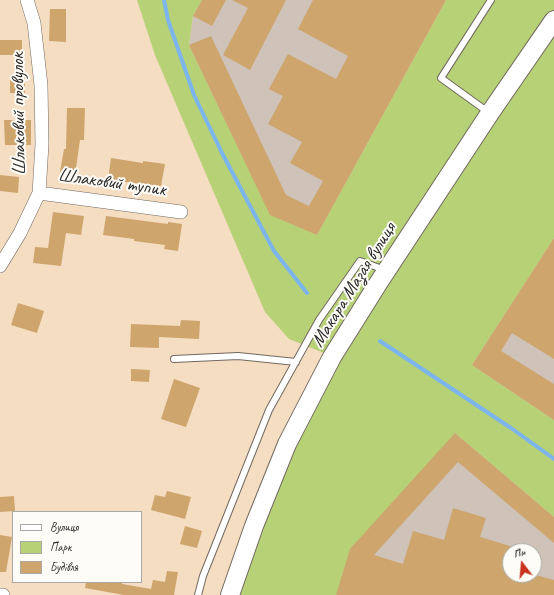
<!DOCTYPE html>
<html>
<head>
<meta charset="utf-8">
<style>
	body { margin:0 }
	#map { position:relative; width:554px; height:595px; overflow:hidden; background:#f5ddc2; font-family:Caveat,sans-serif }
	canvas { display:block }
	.legend { position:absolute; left:12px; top:511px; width:130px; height:72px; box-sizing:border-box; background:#fdfcf7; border:1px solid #a9a8a5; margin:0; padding:5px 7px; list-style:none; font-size:12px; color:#2b2b2b }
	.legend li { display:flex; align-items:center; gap:8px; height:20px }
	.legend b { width:20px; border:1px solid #a9a8a5 }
	.north { position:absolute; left:502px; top:543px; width:40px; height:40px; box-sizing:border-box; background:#fdfcf7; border:1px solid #a9a8a5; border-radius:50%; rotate:344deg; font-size:11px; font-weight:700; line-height:16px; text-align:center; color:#2b2b2b }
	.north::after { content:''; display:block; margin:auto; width:14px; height:18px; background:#c8321e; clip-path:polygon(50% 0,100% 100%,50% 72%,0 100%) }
</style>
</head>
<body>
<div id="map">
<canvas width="554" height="595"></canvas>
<ul class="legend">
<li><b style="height:5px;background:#fff"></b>Вулиця</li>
<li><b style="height:11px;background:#b6d176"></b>Парк</li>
<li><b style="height:11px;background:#cea56d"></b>Будівля</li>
</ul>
<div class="north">Пн</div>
</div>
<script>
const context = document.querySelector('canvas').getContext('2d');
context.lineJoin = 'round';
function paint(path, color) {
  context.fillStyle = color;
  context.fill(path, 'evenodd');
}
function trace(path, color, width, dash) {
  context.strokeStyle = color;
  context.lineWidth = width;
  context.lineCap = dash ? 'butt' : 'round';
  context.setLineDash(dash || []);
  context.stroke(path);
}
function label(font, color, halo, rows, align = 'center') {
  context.font = font + ' Caveat,sans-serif';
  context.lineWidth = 4;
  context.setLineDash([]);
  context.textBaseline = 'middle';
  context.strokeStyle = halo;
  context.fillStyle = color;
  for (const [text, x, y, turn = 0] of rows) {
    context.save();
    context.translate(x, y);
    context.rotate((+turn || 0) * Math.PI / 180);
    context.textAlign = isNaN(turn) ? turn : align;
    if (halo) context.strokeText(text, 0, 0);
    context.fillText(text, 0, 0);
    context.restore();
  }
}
const industrial = new Path2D(`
	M202 0H446L317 235 270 215 189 45 193 16Z
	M554 238V420L472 365Z
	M455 433 554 517V595H336ZM510 551H534V575H510Z`);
const green = new Path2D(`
	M137 0H202L193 16 189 45 270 214 317 235 446 0H554V13L329 355 289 339 265 312 155 55Z
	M554 30V238L472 365 554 420V517L455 433 336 595H235L292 446 337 360Z`);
const stream = new Path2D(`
	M164 0 168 20 194 95 223 155 274 251 307 293
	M380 341 511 428 554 459`);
const building = new Path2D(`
	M202 0H226L212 26 193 16Z
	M232 0H286L250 70 223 55 248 8Z
	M313 0H446L317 235 270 215 189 45 211 36 286 195 309 206 323 181 290 163 302 142 268 124 283 96 269 89 288 54 336 79 348 56 298 29Z
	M50 9H66V42L49 41Z
	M0 40H22V55H0Z
	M25 77V93H10V78Z
	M67 108H85L84 140H80L75 175 60 172 64 149H66Z
	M4 120H31V145H5Z
	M111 158 143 163V161L165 164 161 186 108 180Z
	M0 175 19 177 18 193 0 191Z
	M53 212 84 216 81 235 66 233 61 266 33 263 35 247 48 248Z
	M106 216 168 224V222L182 224 178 251 164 249 165 245 134 241V239L103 235Z
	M554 238V359L512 333 501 351 554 384V420L472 365Z
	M18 303 44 311 37 333 11 325Z
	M181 320 200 321 199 339 159 337V348L130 347 131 324 180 326Z
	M131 369 150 370 149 382 131 381Z
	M174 379 200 388 186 427 161 419Z
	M455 433 554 517V543L458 462 374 555 403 564 413 531 444 540 453 508 486 518 480 537 510 546V575H536L554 580V595H336L350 549Z
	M167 491 191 497 185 519 151 510 155 495 165 497Z
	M14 496 15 511 0 512V497Z
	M185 526 202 531 197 548 180 544Z
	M0 535 12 537 6 572H0Z
	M167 571 178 572 174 595H124L85 588 86 582H122V584L151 589 153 580 165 582Z`);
const lane = new Path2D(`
	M488 112 441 78 491 0
	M174 359 238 356 296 362
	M198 595 203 576 269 410 319 320 360 261 385 270`);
const street = new Path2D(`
	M39 193 181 212
	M0 266 20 233 39 193 42 144 41 85 34 23 27 0
	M0 595H3`);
const secondary = new Path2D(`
	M230 595 254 526 287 444 332 357 379 282 490 113 554 20`);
const streetNames = [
	["Шлаковий провулок",19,114,-91],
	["Шлаковий тупик",112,183,8],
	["Макара Мазая вулиця",354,285,-58]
];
paint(industrial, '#cec2b9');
paint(green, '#b6d176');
trace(stream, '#7bb5ec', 4);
paint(building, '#cea56d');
trace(lane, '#726960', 8);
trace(street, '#726960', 14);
trace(secondary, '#726960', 20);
trace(lane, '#fff', 6);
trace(street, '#fff', 13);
trace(secondary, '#fff', 18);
label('19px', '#2b2b2b', '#fdfcf7', streetNames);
</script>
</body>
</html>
